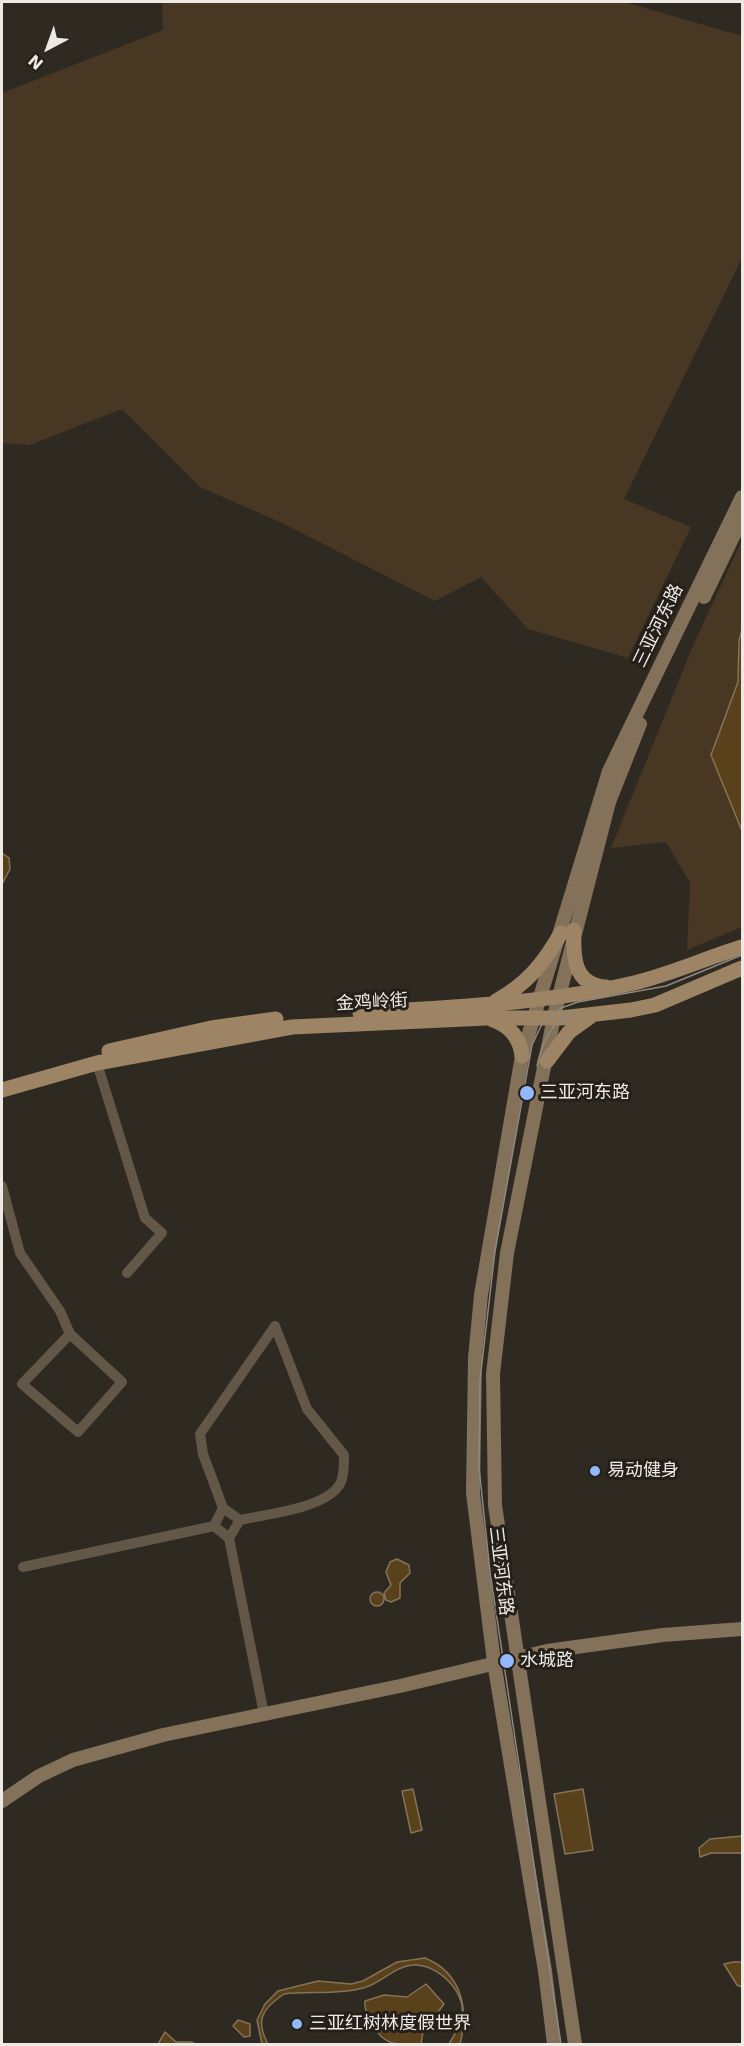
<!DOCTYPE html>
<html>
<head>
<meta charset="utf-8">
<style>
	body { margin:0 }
	#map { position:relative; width:744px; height:2046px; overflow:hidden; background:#2e2921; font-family:"DejaVu Sans",sans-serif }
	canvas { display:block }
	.frame { position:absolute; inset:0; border:3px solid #ede9e5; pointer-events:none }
	.north { position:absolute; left:18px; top:18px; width:60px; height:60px; -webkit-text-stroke:4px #241f18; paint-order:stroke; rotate:221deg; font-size:16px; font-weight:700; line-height:24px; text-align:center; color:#ede9e5 }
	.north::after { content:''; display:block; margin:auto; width:21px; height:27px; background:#ede9e5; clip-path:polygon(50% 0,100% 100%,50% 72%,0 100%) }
</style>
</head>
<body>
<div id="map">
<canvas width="744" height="2046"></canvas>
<div class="frame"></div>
<div class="north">N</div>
</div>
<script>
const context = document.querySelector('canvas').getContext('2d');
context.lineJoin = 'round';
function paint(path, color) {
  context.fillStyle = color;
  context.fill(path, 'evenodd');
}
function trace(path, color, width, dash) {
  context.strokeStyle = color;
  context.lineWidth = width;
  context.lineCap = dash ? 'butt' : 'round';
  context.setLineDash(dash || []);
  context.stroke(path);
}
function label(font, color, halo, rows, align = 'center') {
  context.font = font + ' "DejaVu Sans","Noto Sans SC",sans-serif';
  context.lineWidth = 6;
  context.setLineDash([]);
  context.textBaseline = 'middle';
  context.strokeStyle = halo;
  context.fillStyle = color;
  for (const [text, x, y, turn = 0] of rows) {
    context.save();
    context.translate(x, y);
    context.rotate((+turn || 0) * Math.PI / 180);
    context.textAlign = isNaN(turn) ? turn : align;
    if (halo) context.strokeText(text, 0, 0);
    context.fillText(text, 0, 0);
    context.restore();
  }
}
const green = new Path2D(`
	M162 2H624L742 36V258L624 499 691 527 628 658 528 629 481 577 435 601 282 523 200 487 122 409 30 445 2 443V93L163 30Z
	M742 540V927L687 950 690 883 666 842 611 848 692 648Z`);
const water = new Path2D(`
	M742 630V831L711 755 738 682 739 640Z
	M2 853 9 858 10 869 2 884Z
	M397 1559 409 1565 410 1573 400 1583V1598L391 1602 386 1600 384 1593 391 1585 386 1572 390 1562Z
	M370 1599a7 7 0 1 1 14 0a7 7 0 1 1-14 0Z
	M413 1789 422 1830 411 1833 402 1791Z
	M583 1789 593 1850 565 1854 554 1794Z
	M742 1836V1853H711L700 1857 699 1848 710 1839Z
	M425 1958C462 1973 469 2009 460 2044H449C454 2036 460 2025 462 2015 466 1991 436 1963 413 1965 395 1966 380 1984 363 1988 339 1995 308 1991 284 1994 262 2009 255 2020 268 2044H262L257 2020 265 2004 278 1991 318 1981 351 1984 363 1981 397 1962Z
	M733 1962H742V1987L737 1985 724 1964Z
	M426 1984 444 2004 423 2032 421 2044C395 2045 384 2046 372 2024 368 2015 364 2010 365 2001L384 1995 407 1997Z
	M238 2020 250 2024V2036L244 2037 233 2026Z
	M165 2032 176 2042H191L196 2044H158Z`);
const street = new Path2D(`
	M97 1063 145 1218 162 1233 127 1273
	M2 1186 20 1253 60 1311 70 1334 122 1382 78 1432 22 1384 70 1334
	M223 1508 203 1454 200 1434 275 1326
	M214 1526 223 1508 240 1520
	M229 1538 240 1520C266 1514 334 1508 342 1479 344 1471 344 1462 344 1455L307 1409 275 1326
	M23 1567 214 1526 229 1538 264 1714`);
const secondary = new Path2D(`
	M704 597 742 518
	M2 1801 39 1776 73 1760 163 1735 400 1686 547 1651 663 1635 742 1629
	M554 2044 545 1971 494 1662 473 1493 475 1358 481 1295 522 1056 609 771 742 497
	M575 2044 495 1505 493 1374 507 1253 555 1012 609 802 640 724`);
const primary = new Path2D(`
	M574 930C573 956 573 985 606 987
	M496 1001C527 984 544 963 561 933
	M360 1013C451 1007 544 1004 634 983 671 974 706 958 742 947
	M493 1020C510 1026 520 1038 522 1056
	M109 1051 211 1028 276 1019
	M547 1061 569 1032 590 1017
	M2 1090 97 1063 292 1027 487 1018H561L631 1010 655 1005 742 968`);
const tram = new Path2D(`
	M537 1066C542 1042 551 1022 574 1011
	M561 2044 490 1572 479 1467 480 1380 495 1251 532 1045 542 1024 561 1008 578 1002 666 986 742 955`);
const markers = [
	[527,1093,8,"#92b7fd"],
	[595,1471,6,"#92b7fd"],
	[507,1661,8,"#92b7fd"],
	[297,2024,6,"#92b7fd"]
];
const streetNames = [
	["三亚河东路",659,626,-64],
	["金鸡岭街",372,1003,-3],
	["三亚河东路",500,1571,83]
];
const poiNames = [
	["三亚河东路",540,1093],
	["易动健身",607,1471],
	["水城路",520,1661],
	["三亚红树林度假世界",309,2024]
];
paint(green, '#483823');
paint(water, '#59411c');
trace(water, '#857358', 1.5);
trace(street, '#635848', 10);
trace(secondary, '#837159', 14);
trace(primary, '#9c8465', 15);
trace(tram, '#8c8882', 1.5);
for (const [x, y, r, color] of markers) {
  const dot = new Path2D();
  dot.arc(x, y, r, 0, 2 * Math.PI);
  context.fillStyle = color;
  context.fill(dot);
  trace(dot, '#241f18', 2);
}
label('18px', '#ede9e5', '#241f18', streetNames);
label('18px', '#ede9e5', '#241f18', poiNames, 'left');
</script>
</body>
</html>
